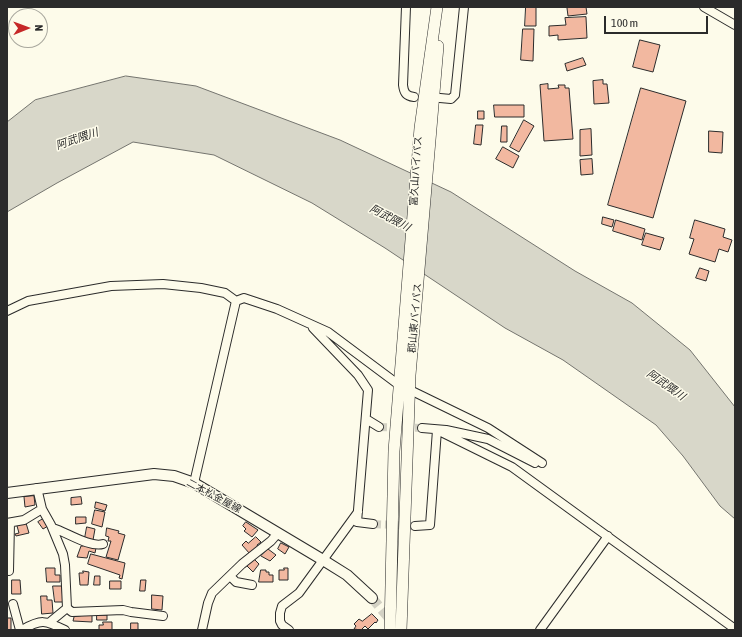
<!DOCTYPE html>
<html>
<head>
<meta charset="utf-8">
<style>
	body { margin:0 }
	#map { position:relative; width:742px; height:637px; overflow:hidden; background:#fdfbea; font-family:"Asap Condensed",sans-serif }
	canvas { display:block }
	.frame { position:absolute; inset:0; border:8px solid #2b2b2b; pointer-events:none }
	.north { position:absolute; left:8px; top:8px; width:40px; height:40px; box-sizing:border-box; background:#fdfbea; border:1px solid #a9a89e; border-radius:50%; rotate:89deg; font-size:11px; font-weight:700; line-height:16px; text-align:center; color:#2b2b2b }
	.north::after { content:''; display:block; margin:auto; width:14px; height:18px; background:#c62828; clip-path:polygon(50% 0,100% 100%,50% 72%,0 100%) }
	.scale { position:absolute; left:604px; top:16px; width:104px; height:18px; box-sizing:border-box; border:2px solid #2b2b2b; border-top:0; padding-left:5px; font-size:12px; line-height:14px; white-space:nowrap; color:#2b2b2b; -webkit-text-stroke:3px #fdfbea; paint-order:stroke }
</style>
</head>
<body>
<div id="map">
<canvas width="742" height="637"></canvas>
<div class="frame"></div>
<div class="north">N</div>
<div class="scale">100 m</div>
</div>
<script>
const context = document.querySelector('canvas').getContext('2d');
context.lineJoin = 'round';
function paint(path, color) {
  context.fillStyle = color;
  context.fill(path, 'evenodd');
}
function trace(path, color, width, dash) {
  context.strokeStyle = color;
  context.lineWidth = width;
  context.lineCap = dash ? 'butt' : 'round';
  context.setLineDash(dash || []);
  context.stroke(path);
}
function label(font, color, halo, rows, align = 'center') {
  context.font = font + ' "Asap Condensed","Noto Sans JP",sans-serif';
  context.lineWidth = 3;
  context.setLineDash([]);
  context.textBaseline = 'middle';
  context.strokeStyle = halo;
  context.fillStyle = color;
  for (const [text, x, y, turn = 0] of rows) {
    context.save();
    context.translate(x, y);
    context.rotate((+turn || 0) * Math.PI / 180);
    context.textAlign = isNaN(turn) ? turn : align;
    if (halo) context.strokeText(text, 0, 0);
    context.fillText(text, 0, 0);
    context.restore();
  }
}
const water = new Path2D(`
	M126 76 196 86 340 140 451 192 575 271 632 303 690 350 735 407V519L720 506 683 456 656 425 563 360 505 328 385 248 312 203 214 155 133 142 57 183 7 212V122L35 100Z`);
const building = new Path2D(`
	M526 7H536V26H525Z
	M586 7 587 14 568 16 567 8Z
	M586 17 587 38 558 40V35L549 36V26L566 25 565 18Z
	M523 29H534L533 61 521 60Z
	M640 40 660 45 653 72 633 67Z
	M583 58 586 65 567 71 565 64Z
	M603 80V84H607L609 103 594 104 593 81Z
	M548 84V89L559 88 558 85H565V88H569L573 139 544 141 540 85Z
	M641 88 686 101 653 218 608 205Z
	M494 105H524V117H495Z
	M478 111H484V119H478Z
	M524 120 534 126 519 152 510 147Z
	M476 125H483L481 145 474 144Z
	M502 126H507V142H501Z
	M591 129 592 155 580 156V130Z
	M709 131 723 132 722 153 709 152Z
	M503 147 519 156 513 168 496 159Z
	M592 159 593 174 581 175 580 160Z
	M603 217 614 220 612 227 602 224Z
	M616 220 645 229 642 240 613 231Z
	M695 220 725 229 723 237 732 240 728 252 719 249 715 262 689 254 694 239 690 238Z
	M646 233 664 238 660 250 642 245Z
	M700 268 709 271 706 281 696 278Z
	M34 496 35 505 25 507 24 497Z
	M81 497 82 504 71 505V498Z
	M96 502 107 505 105 511 95 508Z
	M95 510 105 512 102 527 92 524Z
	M76 517H86V523L76 524Z
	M43 519 48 526 43 529 38 522Z
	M246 522 258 530 252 537 244 531 246 529 243 526Z
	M26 523 29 533 16 536 15 534 19 533 17 526Z
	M87 527 95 529 93 540 85 538Z
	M107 528 119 531 118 533 125 535 118 560 106 557 111 541H108L109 537 106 536Z
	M256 537 261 542 257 545 258 547 250 554 242 545 246 541 248 543Z
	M281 543 289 547 285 554 278 549Z
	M84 544 96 548 95 553 89 551 87 558 77 557 81 546H83Z
	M268 549 276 555 270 561 261 556Z
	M91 554 125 563 122 579 119 578 120 575 88 564Z
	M254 559 259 564 253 572 247 566Z
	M46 568H55V575H60V582H47Z
	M284 568H288V580H279V570H284Z
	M261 570H266V572H269V575H273V582H259Z
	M83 571 89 572 88 585H80L79 573H83Z
	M95 576H100V585H94Z
	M12 580H20L21 594H12Z
	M141 580H146L145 591H140Z
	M110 581H121V589H110Z
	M53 586H62L63 602H55Z
	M152 595 163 596 162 610 152 609Z
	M41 596H47V600H52L53 613 42 614Z
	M372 614 378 620 376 623 375 622 368 629 365 626 361 630 354 629 356 626 354 624 359 619 362 621Z
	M85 615H92V622L73 621 74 617Z
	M97 615H107V620H97Z
	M7 618H11V630H7Z
	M103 622H112V630H99V625H103Z
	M131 623H138V630H131Z`);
const minorTunnel = new Path2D(`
	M379 427 422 428
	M373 524 415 526`);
const majorTunnel = new Path2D(`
	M372 598 394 624`);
const minor = new Path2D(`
	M406 7 403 85C404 93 406 96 414 97
	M704 7 735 25
	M440 98 451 99 455 95 464 7
	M7 311 28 301 111 286 163 284 201 288 225 293 236 301 244 298 277 309 328 332 399 385
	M313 328 358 375 368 390 357 522 373 524
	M410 390 488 428 542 463
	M366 419 379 427
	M422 428 446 430 488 439 535 463
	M194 483 236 301
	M37 488 42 509 51 525 63 554 65 565 67 608 50 622
	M7 523 24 520 42 509
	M415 526 430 525 437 430 512 467 735 629
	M53 528C66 532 90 548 103 544
	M9 571 10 523
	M230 576 236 582 252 585
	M13 604 20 630
	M67 608 72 612 123 610 131 612 163 616
	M22 630C41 619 45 620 65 630
	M202 630 208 603 212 593 242 564 271 541 278 533
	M289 630 282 625 280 621V613L282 606 299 593 358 512
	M540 630 608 536`);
const major = new Path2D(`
	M7 493 154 474 174 476 194 483 323 560 347 575 372 598`);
const highway = new Path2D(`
	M390 630 394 451 420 128 437 7
	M401 630 410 375 438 46`);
const streetNames = [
	["富久山バイパス",416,171,-86],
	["郡山東バイパス",415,318,-85],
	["二本松金屋線",214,496,28]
];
const waterNames = [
	["阿武隈川",77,139,-19],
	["阿武隈川",390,218,28],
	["阿武隈川",666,385,35]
];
paint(water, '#d8d7c9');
trace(water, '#74746e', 1);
paint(building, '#f2b8a0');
trace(building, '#2b2b2b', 1);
trace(minorTunnel, '#d3d1c4', 8, [8, 4]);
trace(majorTunnel, '#d3d1c4', 10, [10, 5]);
trace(minor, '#2b2b2b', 10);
trace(major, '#2b2b2b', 12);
trace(highway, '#2b2b2b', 12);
trace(minor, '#fdfbea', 8);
trace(major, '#fdfbea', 10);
trace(highway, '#fdfbea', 11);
label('10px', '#2b2b2b', '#fdfbea', streetNames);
label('italic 11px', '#2b2b2b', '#fdfbea', waterNames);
</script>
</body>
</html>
